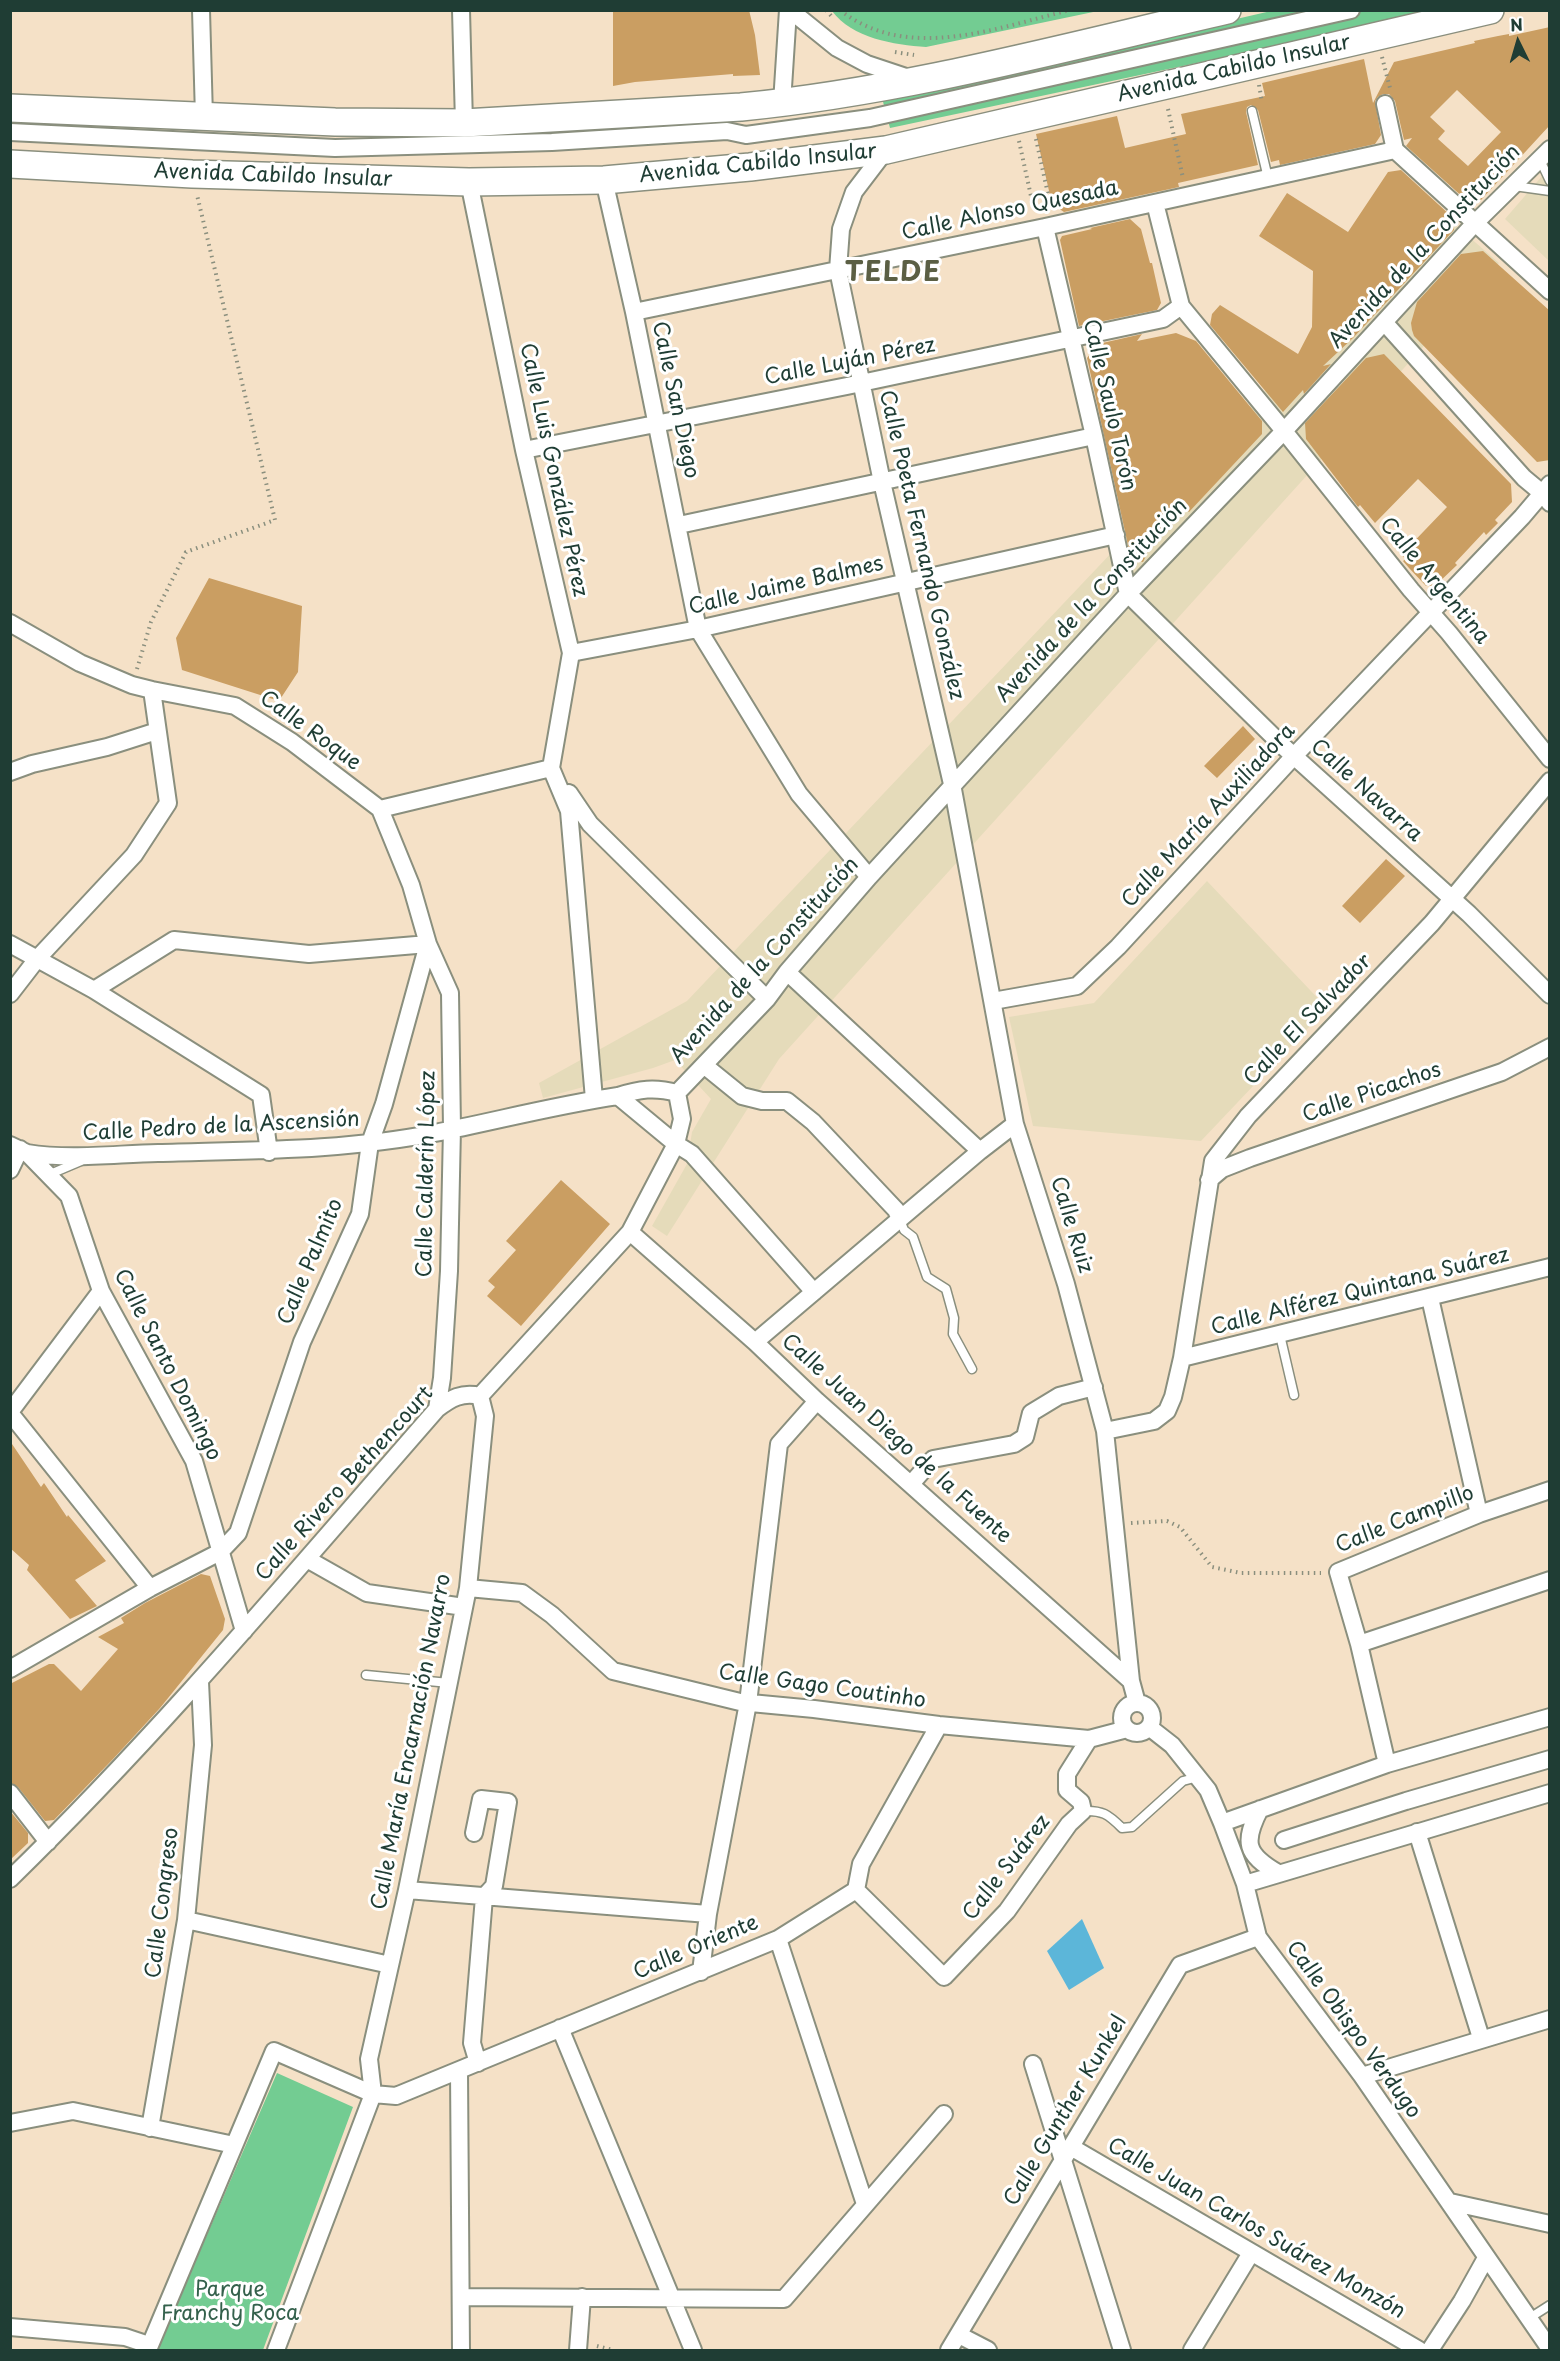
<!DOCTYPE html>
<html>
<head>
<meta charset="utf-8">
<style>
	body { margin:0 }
	#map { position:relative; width:1560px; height:2361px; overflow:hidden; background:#f5e1c7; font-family:"Playpen Sans",sans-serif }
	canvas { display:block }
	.frame { position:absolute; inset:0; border:12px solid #1f3d34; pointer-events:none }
	.north { position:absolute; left:1488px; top:12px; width:60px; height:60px; -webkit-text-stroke:4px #fff; paint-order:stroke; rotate:355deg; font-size:16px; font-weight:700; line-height:24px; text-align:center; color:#1f3d34 }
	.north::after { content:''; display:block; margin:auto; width:21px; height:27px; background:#1f3d34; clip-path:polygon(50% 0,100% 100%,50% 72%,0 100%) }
</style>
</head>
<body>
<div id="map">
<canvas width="1560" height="2361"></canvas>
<div class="frame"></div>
<div class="north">N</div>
</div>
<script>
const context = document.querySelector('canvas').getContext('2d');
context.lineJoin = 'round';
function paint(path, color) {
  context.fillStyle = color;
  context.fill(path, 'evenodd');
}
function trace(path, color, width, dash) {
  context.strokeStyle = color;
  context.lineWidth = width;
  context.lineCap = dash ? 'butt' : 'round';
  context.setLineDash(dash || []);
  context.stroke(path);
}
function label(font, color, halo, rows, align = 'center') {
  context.font = font + ' "Playpen Sans",sans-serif';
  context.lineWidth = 6;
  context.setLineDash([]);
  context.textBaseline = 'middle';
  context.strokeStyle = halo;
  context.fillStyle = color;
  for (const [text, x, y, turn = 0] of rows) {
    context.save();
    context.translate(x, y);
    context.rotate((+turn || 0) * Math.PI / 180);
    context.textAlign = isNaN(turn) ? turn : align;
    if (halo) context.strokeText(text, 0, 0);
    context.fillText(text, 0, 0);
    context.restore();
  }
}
const built = new Path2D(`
	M1549 168V261L1505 219Z
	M1437 209 1499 263 779 1059 667 1236 652 1226 687 1164 692 1132 711 1099 675 1060 653 1068 543 1098 539 1083 687 1001Z
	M1207 881 1327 1008 1201 1141 1033 1126 1009 1017 1094 1003Z`);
const green = new Path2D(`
	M832 11H1098L926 47C894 45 852 38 832 11Z
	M1271 11H1423L1211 60 890 128 882 98 942 87Z
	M277 2073 353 2107 263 2350H157Z`);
const water = new Path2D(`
	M1082 1919 1104 1968 1069 1990 1047 1951Z`);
const building = new Path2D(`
	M613 10H749L755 35 760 75 733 76V74L635 82 613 86Z
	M1550 27V125L1481 200H1466L1406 146 1412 138 1404 140 1395 101 1389 94H1383L1378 97 1375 101 1381 135 1375 144 1280 165 1279 160 1271 162 1258 110 1251 105 1247 107 1246 112 1258 165 1178 183 1179 187 1064 212 1052 204 1036 134 1117 116 1125 148 1186 134 1181 114 1265 96 1262 83 1364 59 1373 103 1394 62 1475 43 1474 41 1498 36 1509 34V36ZM1457 90 1501 132 1468 166 1438 139 1445 131 1430 117Z
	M1401 170 1451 216 1454 230 1353 338 1323 366 1331 364 1304 394 1303 390 1283 412 1210 325 1212 314 1220 305 1298 354 1312 327 1313 271 1259 236 1287 193 1348 232 1388 172Z
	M1130 219 1141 229 1150 263H1152L1161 303 1157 310 1079 326 1060 240 1062 236 1092 229 1090 228Z
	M1483 251 1550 311V460L1537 462 1414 336 1412 330 1411 323 1417 302 1461 254Z
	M1176 333 1196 341 1262 421V434L1189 512 1186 510 1149 550 1143 562 1131 559 1087 358 1098 344 1142 334 1137 341Z
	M1384 354 1511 484 1512 502 1495 520 1498 523 1486 535 1484 532 1455 563 1457 565 1435 586H1426L1409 568 1403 561 1406 559 1401 555 1447 507 1418 479 1375 523 1360 505 1358 507 1306 439 1305 423 1366 358Z
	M209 578 302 606 298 672 279 701 182 670 176 638Z
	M1243 726 1255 739 1217 778 1204 766Z
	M1386 859 1405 876 1360 923 1342 906Z
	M561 1180 610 1224 521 1326 487 1296 495 1287 488 1281 516 1250 506 1241Z
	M10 1441 41 1487 44 1483 67 1517 68 1515 106 1561 75 1580 97 1606 70 1619 27 1570 29 1565 10 1548Z
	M201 1574 210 1576 225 1619 223 1630 160 1708 114 1758 54 1820 45 1821 18 1787 10 1783V1684L49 1664H54L81 1691 118 1649 98 1637 124 1623 121 1618 145 1603Z
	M10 1811 28 1833V1843L10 1860Z`);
const path = new Path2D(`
	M826 10 834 19
	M840 10C907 63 996 28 1070 10
	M895 52 914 55
	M1382 57 1390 88
	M1259 85 1262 102
	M1168 109 1183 178
	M1036 139 1051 208
	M1019 141 1034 210
	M137 669 151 622 186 552 275 520 197 195
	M1131 1523 1167 1521 1180 1527 1212 1567 1241 1573H1321
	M597 2346 613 2350`);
const lane = new Path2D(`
	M1252 111 1268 178
	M1540 160 1550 181
	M1514 186 1550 191
	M48 1175 81 1161
	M900 1219 904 1230 913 1237 927 1277 946 1289 954 1318 953 1334 972 1369
	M1280 1335 1294 1395
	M366 1675 449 1683
	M1083 1811C1102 1810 1108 1814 1122 1828L1132 1827 1183 1781 1198 1777
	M1528 2319 1550 2305`);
const street = new Path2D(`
	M201 10 204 117
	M461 10 464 123
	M790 10 837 48 867 64 909 78
	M782 103 788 10
	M1385 104 1395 150
	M10 132 335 148 552 142 727 131 746 135 870 118 1351 10
	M886 150 854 192 841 229 838 270 882 482 952 784 1015 1124 1066 1284 1105 1431 1131 1681 1137 1703
	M1395 150 1550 291
	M604 180 634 312 698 629 799 794 869 877
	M469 182 524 450 571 653 551 768
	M1155 203 1181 306 1284 431 1411 590 1449 633 1550 759
	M1045 227 1094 436 1128 594 1285 748 1469 914 1550 995
	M634 312 1045 227 1395 150
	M1384 322 1524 478 1542 493 1550 503
	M524 450 847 386 1163 319 1181 306
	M679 525 1094 436
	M10 623 80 663 132 685 152 690 235 706 292 742 380 809 411 885 428 944 450 993 452 1128 449 1271 442 1378 437 1409
	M571 653 698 629 1116 535
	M551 768 569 811 594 1099
	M10 772 32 764 107 747 157 731
	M569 793 590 824 767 999
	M380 809 551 768
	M10 944 94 990 261 1095 269 1152
	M787 972 980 1151
	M94 990 174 940 309 954 428 944
	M10 994 37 959 134 855 168 803 152 690
	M993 1001 1077 986 1118 947 1294 756 1522 517 1550 484
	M705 1066 742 1096 762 1101H787L813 1122 896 1210 900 1219
	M677 1093 767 999 787 972 869 877 1128 594 1284 431 1475 223 1550 149
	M618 1096 676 1144 692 1154 814 1292
	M10 1145 27 1153 69 1196 101 1291 194 1461 244 1631
	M27 1153C70 1160 114 1154 158 1153 251 1150 344 1151 435 1133 496 1121 556 1105 618 1096 639 1089 655 1087 677 1093L682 1119 676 1144 630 1232 480 1396
	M10 1170 20 1149
	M1209 1180 1222 1169 1250 1158 1502 1072 1550 1047
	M630 1232 755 1342 817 1401 1131 1681
	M1430 1298 1479 1514
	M755 1342 980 1151 1015 1124
	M1182 1358 1550 1267
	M10 1412 101 1291
	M10 1413 150 1588
	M1105 1431 1154 1421 1167 1411 1173 1397 1182 1358 1213 1161 1248 1116 1432 923 1550 781
	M911 1484 933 1459 1014 1444 1025 1437 1031 1413 1059 1396 1094 1387
	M307 1559 367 1593 464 1607
	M468 1588 522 1593 552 1615 613 1671 740 1702 814 1709 939 1725 1089 1739 1127 1729
	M1359 1644 1550 1580
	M10 1669 150 1588 220 1552 238 1533 302 1342 360 1214 370 1143 384 1104 428 944
	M1122 1718a15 15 0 1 1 30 0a15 15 0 1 1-30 0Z
	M1149 1727 1172 1745 1208 1790 1222 1823 1245 1884 1258 1937 1362 2076 1550 2349
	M1387 1764 1359 1644 1338 1572 1479 1514 1550 1490
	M10 1793 48 1842
	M1260 1809C1243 1842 1245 1854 1278 1873
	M1222 1823 1387 1764 1550 1717
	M1417 1832 1481 2038
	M474 1833 481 1799 508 1802 494 1886 484 1897 472 2043 478 2063
	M1284 1840 1406 1801 1550 1759
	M10 1879C162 1731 298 1568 437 1409 451 1398 462 1392 480 1396
	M1245 1884 1550 1793
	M407 1890 708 1914
	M856 1890 944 1977 1007 1911 1069 1824 1083 1811 1081 1802 1067 1790V1774L1089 1739
	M186 1920 390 1965
	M778 1939 865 2204
	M701 1972 708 1914 748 1703 779 1444 817 1401
	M560 2028 693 2350
	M1033 2064 1122 2350
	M459 2071 461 2350
	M1362 2076 1550 2019
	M10 2123 73 2111 234 2145
	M150 2128 186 1920 203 1745 200 1682
	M1071 2147 1419 2350
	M1450 2202 1550 2224
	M461 2297 784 2299 944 2114
	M10 2327 125 2337 149 2345
	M959 2335 988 2350
	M148 2350 274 2051 373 2094 396 2096 778 1939 856 1890 861 1864 939 1725
	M276 2350 373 2094 369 2059 407 1890 468 1588 485 1416 480 1396
	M578 2350 582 2297
	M949 2350 1180 1965 1258 1937
	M1192 2350 1251 2253
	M1430 2350 1462 2301 1486 2258`);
const primary = new Path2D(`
	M10 108 335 122 464 123 741 107C905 91 1066 47 1227 10
	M10 164 192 174 469 182 604 180 750 167 886 150 1490 10`);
const streetNames = [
	["Avenida Cabildo Insular",1234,69,-13],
	["Avenida Cabildo Insular",758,164,-6],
	["Avenida Cabildo Insular",273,176,2],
	["Calle Alonso Quesada",1010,211,-12],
	["Avenida de la Constitución",1425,247,-47],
	["Calle Luján Pérez",850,362,-11],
	["Calle San Diego",675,400,78],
	["Calle Saulo Torón",1109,405,77],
	["Calle Luis González Pérez",553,470,78],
	["Calle Poeta Fernando González",921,545,77],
	["Calle Argentina",1434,581,50],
	["Calle Jaime Balmes",786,586,-13],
	["Avenida de la Constitución",1092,601,-47],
	["Calle Roque",310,731,36],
	["Calle Navarra",1366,791,42],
	["Calle María Auxiliadora",1209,816,-47],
	["Avenida de la Constitución",765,961,-48],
	["Calle El Salvador",1308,1020,-46],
	["Calle Picachos",1372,1093,-19],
	["Calle Pedro de la Ascensión",221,1127,-3],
	["Calle Calderín López",427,1174,-89],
	["Calle Ruiz",1071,1225,73],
	["Calle Palmito",311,1262,-67],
	["Calle Alférez Quintana Suárez",1360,1292,-14],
	["Calle Santo Domingo",167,1365,63],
	["Calle Juan Diego de la Fuente",896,1439,42],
	["Calle Rivero Bethencourt",345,1484,-48],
	["Calle Campillo",1405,1520,-22],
	["Calle Gago Coutinho",822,1687,8],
	["Calle María Encarnación Navarro",412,1742,-79],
	["Calle Suárez",1007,1868,-52],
	["Calle Congreso",163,1903,-83],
	["Calle Oriente",696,1948,-23],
	["Calle Obispo Verdugo",1353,2030,54],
	["Calle Gunther Kunkel",1066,2111,-59],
	["Calle Juan Carlos Suárez Monzón",1256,2229,30]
];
const parkNames = [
	["Parque",230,2290],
	["Franchy Roca",230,2314]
];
const districtNames = [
	["TELDE",893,274]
];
paint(built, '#e5dbba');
paint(green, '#73cc92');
paint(water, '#5cb6d9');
paint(building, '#ca9e62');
trace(lane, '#8a8f7e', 11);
trace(street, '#8a8f7e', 20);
trace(primary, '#8a8f7e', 30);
trace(path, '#8a8f7e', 4, [1.5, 4.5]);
trace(lane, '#fff', 8);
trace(street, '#fff', 16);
trace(primary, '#fff', 27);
label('21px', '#1f3d34', '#fff', streetNames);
label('21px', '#34614c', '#fff', parkNames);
context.letterSpacing = '1.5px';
label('bold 27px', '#5b5f44', '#fff', districtNames);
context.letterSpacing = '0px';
</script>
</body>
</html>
